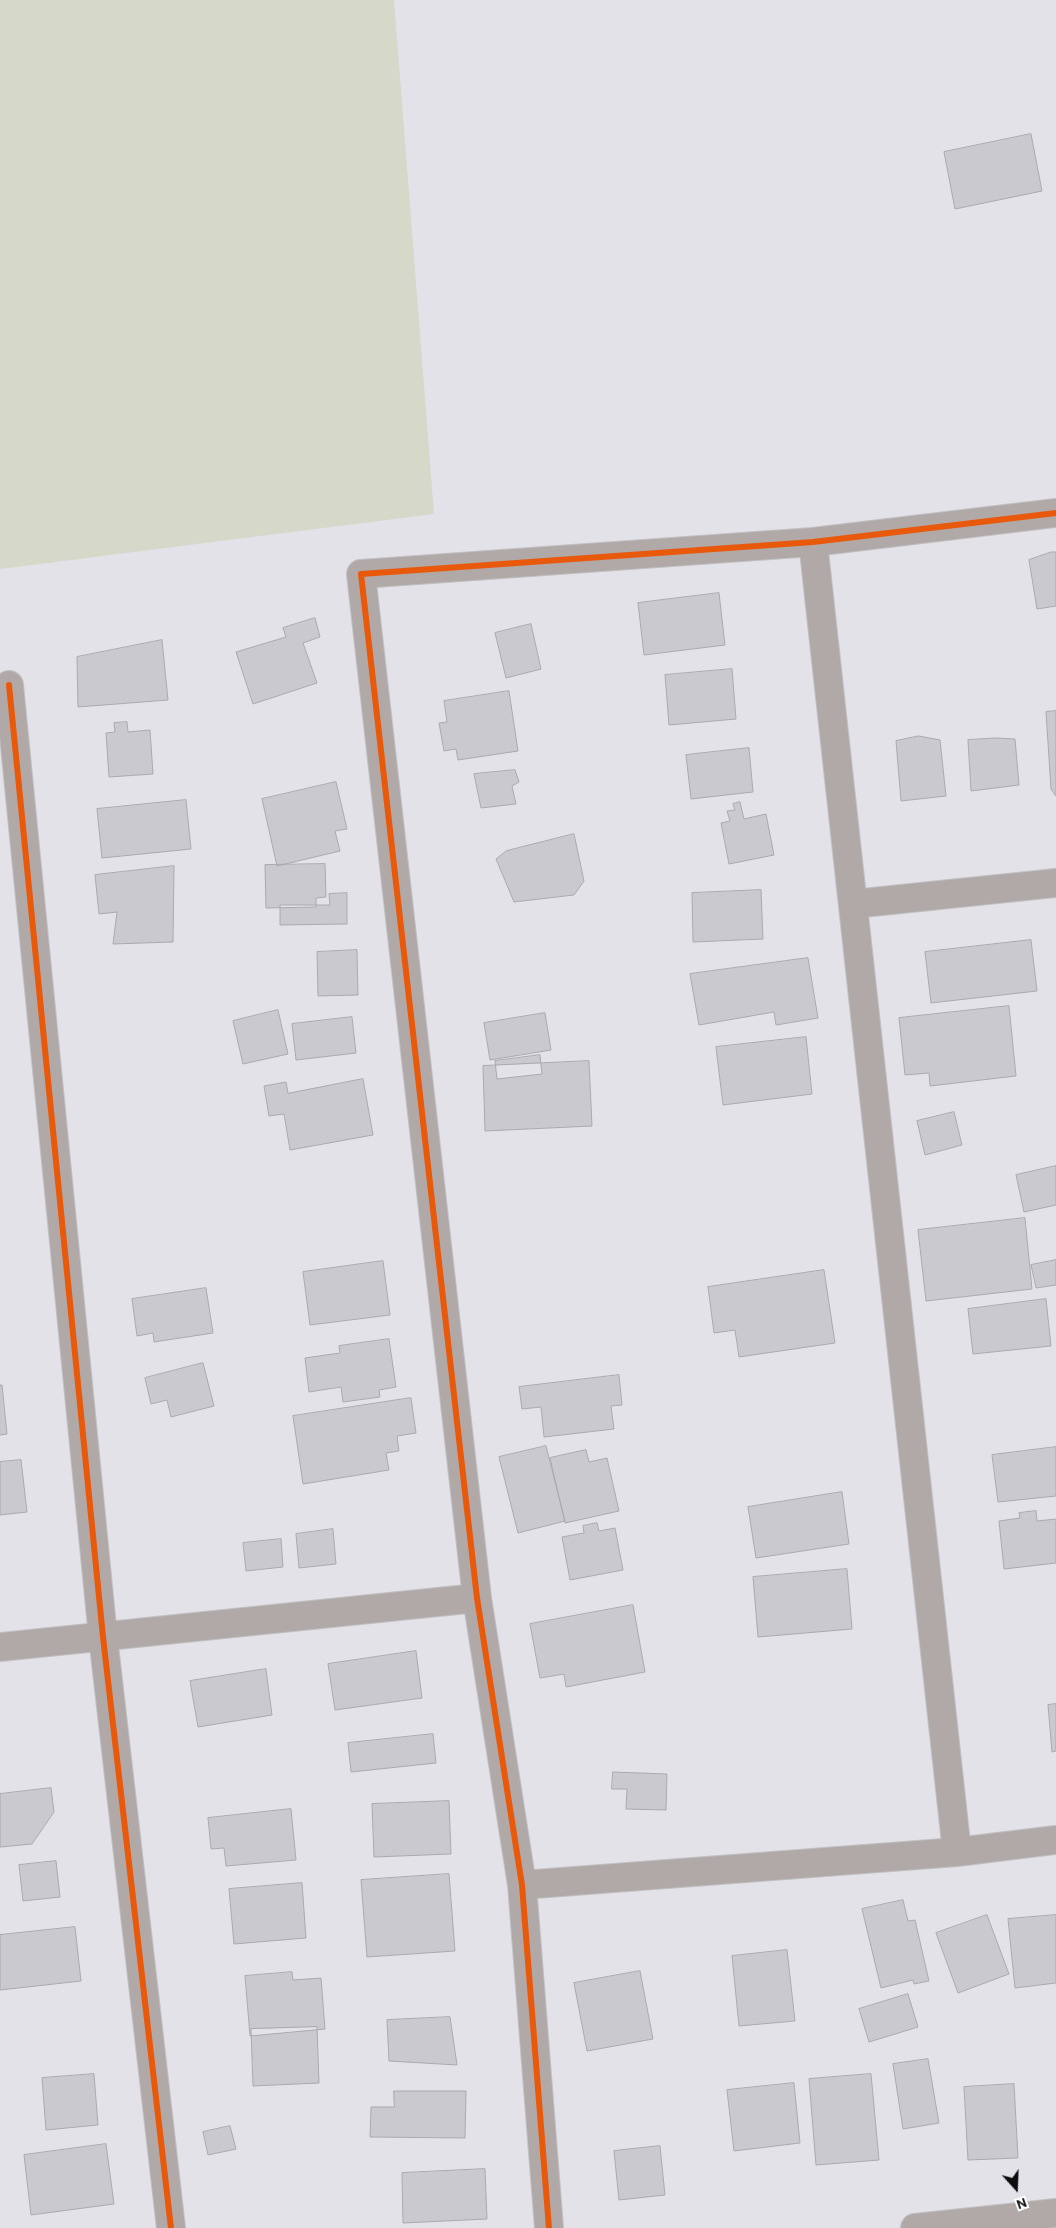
<!DOCTYPE html>
<html>
<head>
<meta charset="utf-8">
<style>
	body { margin:0 }
	#map { position:relative; width:1056px; height:2228px; overflow:hidden; background:#e3e2e8; font-family:Overpass,sans-serif }
	canvas { display:block }
	.north { position:absolute; left:991px; top:2163px; width:50px; height:50px; -webkit-text-stroke:4px #fff; paint-order:stroke; rotate:160deg; font-size:14px; font-weight:700; line-height:20px; text-align:center; color:#0c0c0f }
	.north::after { content:''; display:block; margin:auto; width:18px; height:22px; background:#0c0c0f; clip-path:polygon(50% 0,100% 100%,50% 72%,0 100%) }
</style>
</head>
<body>
<div id="map">
<canvas width="1056" height="2228"></canvas>
<div class="north">N</div>
</div>
<script>
const context = document.querySelector('canvas').getContext('2d');
context.lineJoin = 'round';
function paint(path, color) {
  context.fillStyle = color;
  context.fill(path, 'evenodd');
}
function trace(path, color, width, dash) {
  context.strokeStyle = color;
  context.lineWidth = width;
  context.lineCap = dash ? 'butt' : 'round';
  context.setLineDash(dash || []);
  context.stroke(path);
}
const green = new Path2D(`
	M0 0H394L434 514 0 569Z`);
const building = new Path2D(`
	M1031 134 1042 191 955 209 944 152Z
	M1051 552H1056V606L1037 609 1029 560Z
	M719 593 725 645 644 655 638 603Z
	M315 618 320 637 303 643 317 683 253 704 236 652 286 637 283 628Z
	M531 624 541 669 506 678 495 633Z
	M162 640 168 700 78 707 77 657Z
	M732 669 736 719 669 725 665 675Z
	M509 691 518 751 458 760 456 749 444 751 439 723 447 722 444 701Z
	M1056 711V796L1051 789 1046 712Z
	M127 722 128 732 150 730 153 774 109 777 106 733 115 732 114 723Z
	M919 736 940 740 946 796 901 801 896 741Z
	M996 738 1015 739 1019 785 971 791 968 740Z
	M749 748 753 792 691 799 686 755Z
	M515 770 519 782 512 786 516 804 481 808 474 774Z
	M336 782 347 829 335 831 340 851 277 866 262 799Z
	M186 800 191 849 102 858 97 809Z
	M740 802 744 819 766 814 774 855 729 864 721 823 730 821 727 811 735 810 733 804Z
	M574 834 584 881 574 895 514 902 496 859 506 851Z
	M325 864 326 897 316 898V907L266 908 265 865Z
	M174 866 173 942 113 944 117 912 99 914 95 875Z
	M761 890 763 939 693 942 692 893Z
	M347 893V924L280 925V905H330L329 894Z
	M1031 940 1037 991 931 1003 925 952Z
	M357 950 358 995 318 996 317 952Z
	M808 958 818 1018 776 1025 774 1012 699 1025 690 974Z
	M1009 1006 1016 1076 930 1086 929 1073 905 1075 899 1018Z
	M278 1010 288 1054 243 1064 233 1021Z
	M545 1013 551 1050 490 1060 484 1023Z
	M352 1017 356 1053 296 1060 292 1024Z
	M806 1037 812 1094 723 1105 716 1047Z
	M540 1055 542 1074 497 1079 495 1061Z
	M589 1061 592 1126 485 1131 483 1066Z
	M363 1079 373 1135 290 1150 284 1114 269 1116 264 1086 286 1082 288 1093Z
	M954 1112 962 1145 925 1155 917 1121Z
	M1056 1166V1205L1024 1212 1016 1175Z
	M1025 1218 1032 1289 926 1301 918 1230Z
	M1056 1260V1285L1036 1288 1031 1265Z
	M383 1261 390 1315 310 1325 303 1272Z
	M824 1270 835 1343 739 1357 735 1330 714 1333 708 1287Z
	M206 1288 213 1333 154 1342 153 1333 137 1336 132 1299Z
	M1046 1299 1051 1346 973 1354 968 1309Z
	M389 1339 396 1387 379 1390 380 1397 343 1402 341 1387 309 1392 305 1358 340 1353 339 1346Z
	M203 1363 214 1406 171 1417 167 1400 151 1404 145 1378Z
	M619 1375 622 1405 611 1406 614 1429 544 1437 541 1407 522 1409 519 1387Z
	M0 1385H2L7 1434 0 1435Z
	M411 1398 416 1433 397 1436 399 1451 386 1453 389 1470 303 1484 293 1416Z
	M546 1446 565 1521 518 1533 499 1457Z
	M1056 1447V1496L998 1502 992 1455Z
	M586 1450 589 1462 607 1458 619 1511 565 1523 550 1458Z
	M21 1460 27 1512 0 1515V1462Z
	M842 1492 849 1544 756 1558 748 1507Z
	M1036 1511 1037 1521 1056 1519V1563L1004 1569 999 1521 1020 1518 1019 1513Z
	M597 1523 599 1531 615 1528 623 1570 570 1580 562 1537 584 1533 583 1526Z
	M333 1529 336 1564 299 1568 296 1534Z
	M281 1539 283 1567 246 1571 243 1543Z
	M847 1569 852 1629 758 1637 753 1577Z
	M633 1605 645 1672 566 1687 564 1674 540 1678 530 1624Z
	M416 1651 422 1698 335 1710 328 1664Z
	M266 1669 272 1715 198 1727 190 1681Z
	M1056 1704V1751L1052 1752 1048 1705Z
	M433 1734 436 1763 351 1772 348 1743Z
	M613 1772 667 1774 666 1810 626 1809 627 1789H612Z
	M51 1788 54 1812 32 1844 0 1847V1794Z
	M449 1801 451 1854 374 1857 372 1804Z
	M291 1809 296 1860 226 1866 224 1848 211 1849 208 1818Z
	M56 1861 60 1897 23 1901 19 1865Z
	M449 1874 455 1951 367 1957 361 1880Z
	M302 1883 306 1938 234 1944 229 1889Z
	M903 1900 908 1921 915 1920 929 1981 914 1984 913 1980 881 1988 862 1909Z
	M987 1915 1009 1974 958 1993 936 1933Z
	M1056 1915V1983L1015 1988 1008 1919Z
	M75 1927 81 1981 0 1990V1935Z
	M787 1950 795 2021 739 2026 732 1956Z
	M640 1971 653 2039 587 2051 574 1983Z
	M292 1972 293 1980 321 1978 325 2029 250 2036 245 1976Z
	M908 1994 918 2027 869 2042 859 2009Z
	M450 2017 457 2065 389 2061 387 2020Z
	M317 2027 319 2083 253 2086 251 2029Z
	M928 2059 939 2123 903 2129 893 2064Z
	M94 2074 98 2125 46 2130 42 2078Z
	M871 2074 879 2160 816 2165 809 2079Z
	M794 2083 800 2143 734 2151 727 2090Z
	M1014 2084 1018 2158 968 2160 964 2087Z
	M394 2091H466L465 2138 370 2137 371 2107H394Z
	M230 2126 236 2149 208 2155 203 2132Z
	M106 2144 114 2204 31 2215 24 2155Z
	M660 2146 665 2195 619 2200 614 2151Z
	M485 2169 487 2219 403 2223 402 2173Z`);
const minor = new Path2D(`
	M813 542 957 1852
	M9 685 103 1637 171 2228
	M853 904 1056 883
	M0 1647 477 1598
	M522 1885 957 1852 1056 1840
	M549 2228 522 1885 477 1598 361 574 813 542 1056 513
	M915 2228 1056 2213`);
const cycleway = new Path2D(`
	M9 685 103 1637 171 2228
	M549 2228 522 1885 477 1598 361 574 813 542 1056 513`);
paint(green, '#d6d8ca');
paint(building, '#cacace');
trace(building, '#aaaaae', 1);
trace(minor, '#c1c1c4', 30);
trace(minor, '#b0a9a7', 28);
trace(cycleway, '#e8590c', 6);
</script>
</body>
</html>
